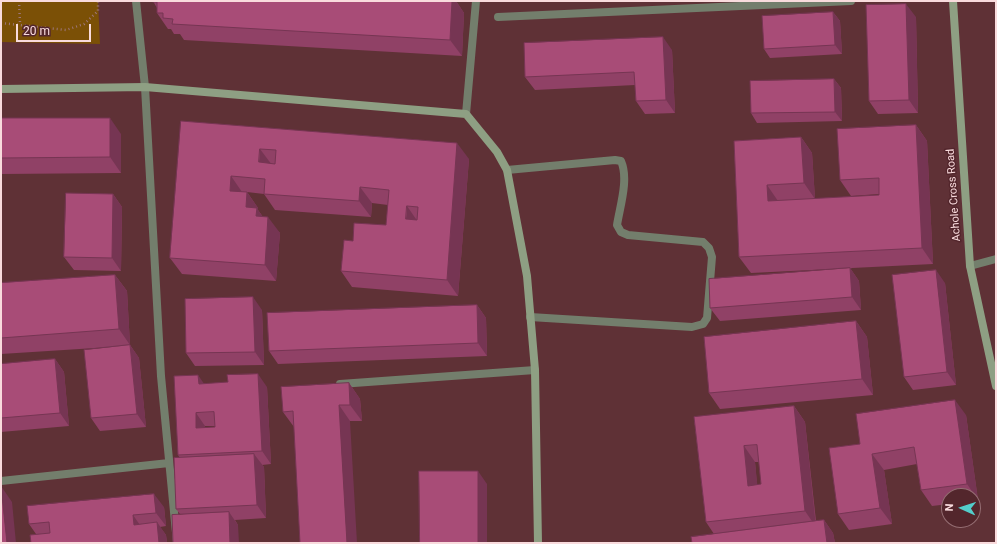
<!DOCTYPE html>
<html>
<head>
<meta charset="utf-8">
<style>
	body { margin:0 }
	#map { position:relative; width:997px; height:544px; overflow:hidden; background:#5f3136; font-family:Roboto,sans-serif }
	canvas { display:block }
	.frame { position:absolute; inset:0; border:2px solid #f9dbdd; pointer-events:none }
	.north { position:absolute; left:941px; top:488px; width:40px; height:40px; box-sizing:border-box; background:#53262c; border:1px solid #956e73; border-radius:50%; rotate:273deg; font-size:11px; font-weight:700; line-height:16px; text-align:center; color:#f9dbdd }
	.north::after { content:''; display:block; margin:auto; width:14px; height:18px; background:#53cdcb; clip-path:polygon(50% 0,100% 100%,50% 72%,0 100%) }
	.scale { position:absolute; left:16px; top:24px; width:75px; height:18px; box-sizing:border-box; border:2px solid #f9dbdd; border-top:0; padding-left:5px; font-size:12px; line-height:14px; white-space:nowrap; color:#f9dbdd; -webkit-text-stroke:3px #53262c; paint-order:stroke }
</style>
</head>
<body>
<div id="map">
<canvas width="997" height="544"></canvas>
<div class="frame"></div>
<div class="north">N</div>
<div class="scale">20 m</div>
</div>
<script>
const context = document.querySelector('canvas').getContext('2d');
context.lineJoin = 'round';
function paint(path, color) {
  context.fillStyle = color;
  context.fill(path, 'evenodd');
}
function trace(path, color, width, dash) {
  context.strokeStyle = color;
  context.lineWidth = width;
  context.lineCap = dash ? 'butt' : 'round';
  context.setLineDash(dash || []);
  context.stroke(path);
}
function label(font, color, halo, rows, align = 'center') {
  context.font = font + ' Roboto,sans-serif';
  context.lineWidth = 3;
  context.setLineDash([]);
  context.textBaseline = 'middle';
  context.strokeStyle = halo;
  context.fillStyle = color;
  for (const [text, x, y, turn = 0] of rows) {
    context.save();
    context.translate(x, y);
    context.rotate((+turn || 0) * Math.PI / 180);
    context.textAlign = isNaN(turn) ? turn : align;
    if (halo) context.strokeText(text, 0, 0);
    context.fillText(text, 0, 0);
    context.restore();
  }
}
const green = new Path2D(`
	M1 1H98L100 44 1 42Z`);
const path = new Path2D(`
	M19 1 20 23
	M1 23 66 30 84 24 98 11V1`);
const lane = new Path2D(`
	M498 17 851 1`);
const street = new Path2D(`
	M136 1 145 87 161 376 177 543
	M466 114 476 1
	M507 170 615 160 621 161C629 179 620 206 617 225L621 232 628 235 703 242 709 248 712 257 707 318 703 324 692 327 530 317
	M970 266 996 259
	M340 384 535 370
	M1 481 169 463`);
const secondary = new Path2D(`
	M953 1 970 266 996 386
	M1 89 145 87 466 114 497 152 507 170 527 276 535 370 538 543`);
const wall = new Path2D(`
	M153 1H456L464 13 462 56 184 40 180 34H174L171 29H168L157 13V8Z
	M833 12 840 21 842 54 770 58 764 49Z
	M916 17 918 113 878 114 869 101Z
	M672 50 675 113 645 114 636 101 635 85 535 90 525 77Z
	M834 79 841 88 842 121 757 123 751 113Z
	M1 118 121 134V173L1 174Z
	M181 121 469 159 458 296 352 287 341 271 353 241 386 225 388 205 372 203 371 217 275 210 264 194 247 192 258 208V210L263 217 280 233 276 281 182 274 170 258Z
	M916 125 927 141 933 264 751 273 739 257 734 141 801 137 812 153 815 199 879 195V194L851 196 840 180Z
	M113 194 122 207 121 271 74 270 64 257Z
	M850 268 859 281 861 310 720 321 710 308Z
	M115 275 127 291 130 345 139 358 146 427 100 431 91 418 127 346 1 354V283Z
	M945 283 956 385 913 390 904 377Z
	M477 305 486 318 487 356 278 364 269 351Z
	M262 310 264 365 195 366 186 353Z
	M856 321 867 337 873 395 720 409 709 393Z
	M55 359 64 372 69 426 1 432V364Z
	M349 383 360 399 362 421H350L294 427 283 412Z
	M204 384 267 387 271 464 262 465 264 467 266 518 235 520 238 525 180 514 176 509 180 458 178 455ZM205 426H215V427L205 428Z
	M794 406 805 422 816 521 824 520 833 533 835 543H692L714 534 706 522 694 417ZM755 462H759L761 484 757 485Z
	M966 415 978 500H973V496H949V504L932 506 921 490 917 464 884 470 892 524 849 530 838 514 860 444Z
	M164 507 166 526 160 527 166 535 167 543H31L36 534 29 524Z`);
const shadedWall = new Path2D(`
	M452 1H456L464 13 462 56 450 40Z
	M906 4 916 17 918 113 909 100Z
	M833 12 840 21 842 54 835 45Z
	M663 37 672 50 675 113 666 100Z
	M834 79 841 88 842 121 835 112Z
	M110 118 121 134V173L110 157Z
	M916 125 927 141 933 264 922 248Z
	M801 137 812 153 815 199 804 183Z
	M457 143 469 159 458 296 447 280Z
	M260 149 272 165 259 162Z
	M231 176 242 192 230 191Z
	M767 185 778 201H768Z
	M360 187 372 203 371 217 359 201Z
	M247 192 258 208V210L268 224 257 223 246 207Z
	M113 194 122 207 121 271 112 258Z
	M407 206 418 222 406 219Z
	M268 217 280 233 276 281 265 265Z
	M850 268 859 281 861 310 852 297Z
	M936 270 945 283 956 385 947 372Z
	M115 275 127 291 130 345 119 329Z
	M253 297 262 310 264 365 255 352Z
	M477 305 486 318 487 356 478 343Z
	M856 321 867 337 873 395 862 379Z
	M130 345 139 358 146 427 137 414Z
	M55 359 64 372 69 426 60 413Z
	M258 374 267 387 271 464 262 451Z
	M198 375 207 388 199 384Z
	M349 383 360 399 362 421 350 405Z
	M955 400 966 415 978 500 967 484Z
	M339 405 350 421 357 543H347Z
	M794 406 805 422 816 527 805 511Z
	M196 413 205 426V441L196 428Z
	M744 446 755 462 759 501 748 486Z
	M254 454 264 467 266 518 257 505Z
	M872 454 884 470 892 524 880 508Z
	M478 471 487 484V543H478Z
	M1 486 12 502 16 543H7Z
	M154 494 164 507 166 526 156 513Z
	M229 512 238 525 239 543H230Z
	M133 515 142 528 134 525Z
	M824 520 833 533 835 543H827Z
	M157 522 166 535 167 543H159Z`);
const building = new Path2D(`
	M153 1H452L450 40 172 24 173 19 163 18V13H157V2H153Z
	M906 4 909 100 869 101 866 5Z
	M833 12 835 45 764 49 762 16Z
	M663 37 666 100 636 101 634 72 525 77 524 43Z
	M834 79 835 112 751 113 750 81Z
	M1 118H110V157L1 158Z
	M181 121 457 143 447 280 341 271 344 240 353 241 354 223 386 225 389 190 360 187 359 201 264 194 265 179 231 176 230 191 247 192 246 207 257 208 256 216 268 217 265 265 170 258ZM260 149 276 150 275 164 259 162ZM407 206 418 207 417 220 406 219Z
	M916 125 922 248 739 257 734 141 801 137 804 183 767 185 768 201 879 195V178L840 180 837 129Z
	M66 193 113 194 112 258 64 257Z
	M850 268 852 297 710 308 709 279Z
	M936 270 947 372 904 377 892 275Z
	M115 275 119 329 1 338V283Z
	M253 297 255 352 186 353 185 299Z
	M477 305 478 343 269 351 267 313Z
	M856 321 862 379 709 393 704 337Z
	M130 345 137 414 91 418 84 350Z
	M55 359 60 413 1 418V364Z
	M258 374 262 451 178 455 174 376 198 375 199 384 228 382 227 375ZM214 412 215 427 196 428V413Z
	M349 383 350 405H339L347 543H300L293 411 283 412 281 387Z
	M955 400 967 484 921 490 914 447 872 454 880 508 838 514 829 448 860 444 856 414Z
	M794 406 805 511 706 522 694 417ZM757 445 761 484 748 486 744 446Z
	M254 454 257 505 176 509 174 458Z
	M419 471H478V543H420Z
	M1 486 7 543H1Z
	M154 494 156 513 133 515 134 525 157 522 159 543H31L30 535 50 533 49 522 29 524 27 506Z
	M229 512 230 543H173L172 515Z
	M824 520 827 543H692L691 537Z`);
const streetNames = [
	["Achole Cross Road",954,195,-94]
];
paint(green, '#7b5006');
trace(path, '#9e767a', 2.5, [1, 3]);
trace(lane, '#737e6c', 8);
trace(street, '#737e6c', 8);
trace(secondary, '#8e9f83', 8);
paint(wall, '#904166');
paint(shadedWall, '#763553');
paint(building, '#a84c77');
trace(building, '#763553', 1);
label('11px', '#f9dbdd', '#53262c', streetNames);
</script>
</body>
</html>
